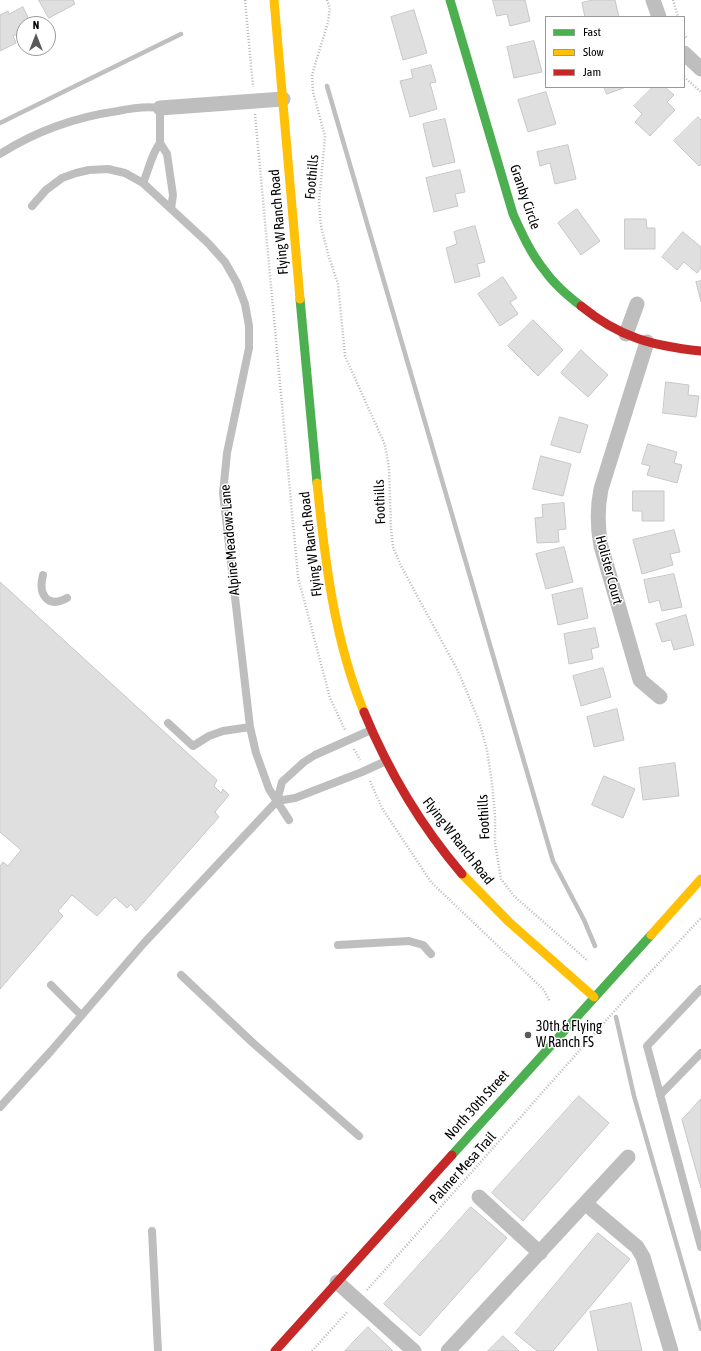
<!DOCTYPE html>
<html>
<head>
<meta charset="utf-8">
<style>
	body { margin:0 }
	#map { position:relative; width:701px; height:1351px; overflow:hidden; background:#fff; font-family:"Asap Condensed",sans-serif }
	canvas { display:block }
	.legend { position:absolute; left:545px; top:16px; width:140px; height:72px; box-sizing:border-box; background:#fff; border:1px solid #999; margin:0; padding:5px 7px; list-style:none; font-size:12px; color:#000 }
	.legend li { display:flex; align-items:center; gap:8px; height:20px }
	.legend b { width:20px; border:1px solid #999 }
	.north { position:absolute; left:16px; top:16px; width:40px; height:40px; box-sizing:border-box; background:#fff; border:1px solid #999; border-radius:50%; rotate:0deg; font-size:11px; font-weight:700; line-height:16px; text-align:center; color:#000 }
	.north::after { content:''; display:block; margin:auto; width:14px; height:18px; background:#595959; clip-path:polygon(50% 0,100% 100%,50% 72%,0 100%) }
</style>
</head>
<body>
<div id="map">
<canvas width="701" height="1351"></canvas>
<ul class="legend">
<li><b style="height:5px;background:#4caf50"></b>Fast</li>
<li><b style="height:5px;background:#ffc107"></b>Slow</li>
<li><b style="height:5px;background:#c62828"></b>Jam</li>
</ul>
<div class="north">N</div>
</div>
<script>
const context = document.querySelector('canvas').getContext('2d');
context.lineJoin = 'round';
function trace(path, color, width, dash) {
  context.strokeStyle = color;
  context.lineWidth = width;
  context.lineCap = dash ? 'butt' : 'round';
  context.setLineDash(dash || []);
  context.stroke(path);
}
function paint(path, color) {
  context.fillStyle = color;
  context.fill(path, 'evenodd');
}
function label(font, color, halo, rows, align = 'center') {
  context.font = font + ' "Asap Condensed",sans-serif';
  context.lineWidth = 3;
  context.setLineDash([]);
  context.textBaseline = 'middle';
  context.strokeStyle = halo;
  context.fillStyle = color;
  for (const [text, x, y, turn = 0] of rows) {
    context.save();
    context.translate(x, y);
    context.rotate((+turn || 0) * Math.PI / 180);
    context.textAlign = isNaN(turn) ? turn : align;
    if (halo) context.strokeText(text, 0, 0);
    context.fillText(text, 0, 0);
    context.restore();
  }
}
const stream = new Path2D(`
	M327 86 553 861 584 920 595 946
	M0 123 181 34
	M616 1017 634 1096 701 1329`);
const building = new Path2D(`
	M39 0H73L75 4 49 18Z
	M493 0H525L530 21 510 26 507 14 497 16Z
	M593 0H615L619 17H585L582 3Z
	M23 7 31 24H24V31L13 36 16 43 0 51V15L8 11 9 14Z
	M414 10 427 53 403 60 391 17Z
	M534 41 542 72 514 78 507 47Z
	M431 65 436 82 430 83 437 109 410 117 400 81 413 78 411 70Z
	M604 87H626L607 94Z
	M653 87H665L674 95 667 102 675 110 650 136 635 122 642 114 634 106Z
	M546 92 556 124 528 132 518 100Z
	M698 117 701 120V164L699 166 674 141Z
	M445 119 455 162 433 167 423 124Z
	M568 145 576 179 555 184 550 163 540 166 537 152Z
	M460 170 465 192 455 194 458 206 434 212 426 178Z
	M577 209 600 241 581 255 558 223Z
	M625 219H646L647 228H655V249H625Z
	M475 226 485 262 477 264 480 276 455 283 446 248 457 244 454 232Z
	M683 232 701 247V268L697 273 684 262 677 270 662 257Z
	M503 277 517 298 510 302 518 314 500 326 478 294Z
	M701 281V302L696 282Z
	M533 320 563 350 538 376 508 346Z
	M581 350 608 375 588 397 561 373Z
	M666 382 689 385 688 395 699 396 696 417 663 413Z
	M560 417 588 425 580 453 551 445Z
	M648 444 677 452 674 463 682 465 677 483 647 475 650 466 642 464Z
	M541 456 571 464 563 496 533 489Z
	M633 491H664V521H642V511H633Z
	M564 503 566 529 558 530 559 542 537 543 535 518 543 517 542 505Z
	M674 530 680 552 670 554 673 565 642 574 633 540Z
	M564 547 573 582 546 589 536 554Z
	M674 574 682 607 662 611 659 600 649 603 644 580Z
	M0 582 217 780 214 786 221 793 223 789 229 795 215 812 219 817 136 911 131 904 127 908 115 897 97 916 72 895 58 911 63 916 0 989V866L3 862 8 866 21 850 0 832Z
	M582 588 588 618 558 625 552 595Z
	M686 615 694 645 674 650 671 640 662 642 656 624Z
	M595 628 599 647 591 649 593 659 569 664 564 634Z
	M603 668 611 697 581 706 573 676Z
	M617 709 624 740 594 747 587 717Z
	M675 763 679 796 643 800 639 768Z
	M604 776 635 789 623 818 592 805Z
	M579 1096 609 1123 523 1221 492 1193Z
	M701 1099V1188L682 1120Z
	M471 1207 507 1238 420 1336 384 1304Z
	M598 1233 630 1259 553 1351H537L515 1333Z
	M631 1303 642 1351H598L590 1312Z
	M368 1327 393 1351H345Z
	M503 1336 519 1351H488Z`);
const path = new Path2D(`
	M245 0 253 87
	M327 0 330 8 328 22 312 75 313 92 325 136 319 203 321 226 328 254 338 284 345 356 385 445 389 468 391 529 393 547 401 566 458 671 479 721 487 750 492 783 495 816V843L501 879 514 896 588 961
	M673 0 678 17
	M684 34 687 38
	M684 77 701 92
	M255 114 298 577 330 698 345 730
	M354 749 360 760
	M370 781 382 808 431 882 544 990 550 1002
	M367 1290 627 997 701 918
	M312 1351 348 1311`);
const lane = new Path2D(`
	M0 154C36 131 76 117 118 111 132 108 146 106 160 108V143L167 154 173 195 171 209
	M143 183C149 169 151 155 160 143
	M32 206 46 190 62 178 76 173 89 170 108 169 125 173 143 183 208 243 225 262 237 283 245 304 249 326V348L227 453 223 493 250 727 256 753 269 789 289 820
	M43 575C38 594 47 609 67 598
	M168 723 193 746 209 736 223 731 250 727
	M277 801 295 798 362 772 386 761
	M338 945 409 941 423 945 431 954
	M181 975 253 1043 359 1136
	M51 985 81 1015
	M701 989 647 1046 701 1247
	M660 1095 701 1053
	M0 1107 51 1051 144 943 277 801 282 782 304 762 315 755 371 730
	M152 1231 158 1351`);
const street = new Path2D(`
	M653 0 659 17
	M684 53 701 69
	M160 108 283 99
	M626 334 637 304
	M647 342 601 489C597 509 597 525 601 546L640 680 660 697
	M479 1197 540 1253
	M586 1204 637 1247 643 1257 671 1351
	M337 1282 414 1351
	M448 1351 628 1157`);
const fast = new Path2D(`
	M450 0 513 214C522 234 531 254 545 271 554 284 568 296 581 306
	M300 299 317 483
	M452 1155 651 935`);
const slow = new Path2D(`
	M274 0 300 299
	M317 483C325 561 334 639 364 712
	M462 874 509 922 594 997
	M651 935 701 879`);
const jam = new Path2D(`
	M581 306C619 337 652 346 701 351
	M364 712C388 770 421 826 462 874
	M275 1351 452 1155`);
const markers = [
	[528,1035,4,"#595959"]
];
const streetNames = [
	["Foothills",312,177,-85],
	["Granby Circle",525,197,71],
	["Flying W Ranch Road",279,222,-95],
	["Foothills",380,502,-92],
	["Alpine Meadows Lane",230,540,-95],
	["Flying W Ranch Road",311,544,-97],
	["Holister Court",609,570,75],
	["Foothills",484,817,-93],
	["Flying W Ranch Road",458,841,52],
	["North 30th Street",477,1105,-48],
	["Palmer Mesa Trail",463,1168,-48]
];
const poiNames = [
	["30th & Flying",536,1027],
	["W Ranch FS",536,1043]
];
trace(stream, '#bfbfbf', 4.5);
paint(building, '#dfdfdf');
trace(building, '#c7c7c7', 1);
trace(path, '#b9b9b9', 2.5, [1, 2]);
trace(lane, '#bebebe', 8);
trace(street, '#bebebe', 15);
trace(fast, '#4caf50', 9);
trace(slow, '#ffc107', 9);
trace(jam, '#c62828', 9);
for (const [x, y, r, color] of markers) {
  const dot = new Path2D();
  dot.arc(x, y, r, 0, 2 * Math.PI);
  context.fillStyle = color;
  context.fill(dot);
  trace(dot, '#fff', 1.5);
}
label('14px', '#000', '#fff', streetNames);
label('14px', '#000', '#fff', poiNames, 'left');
</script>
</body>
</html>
